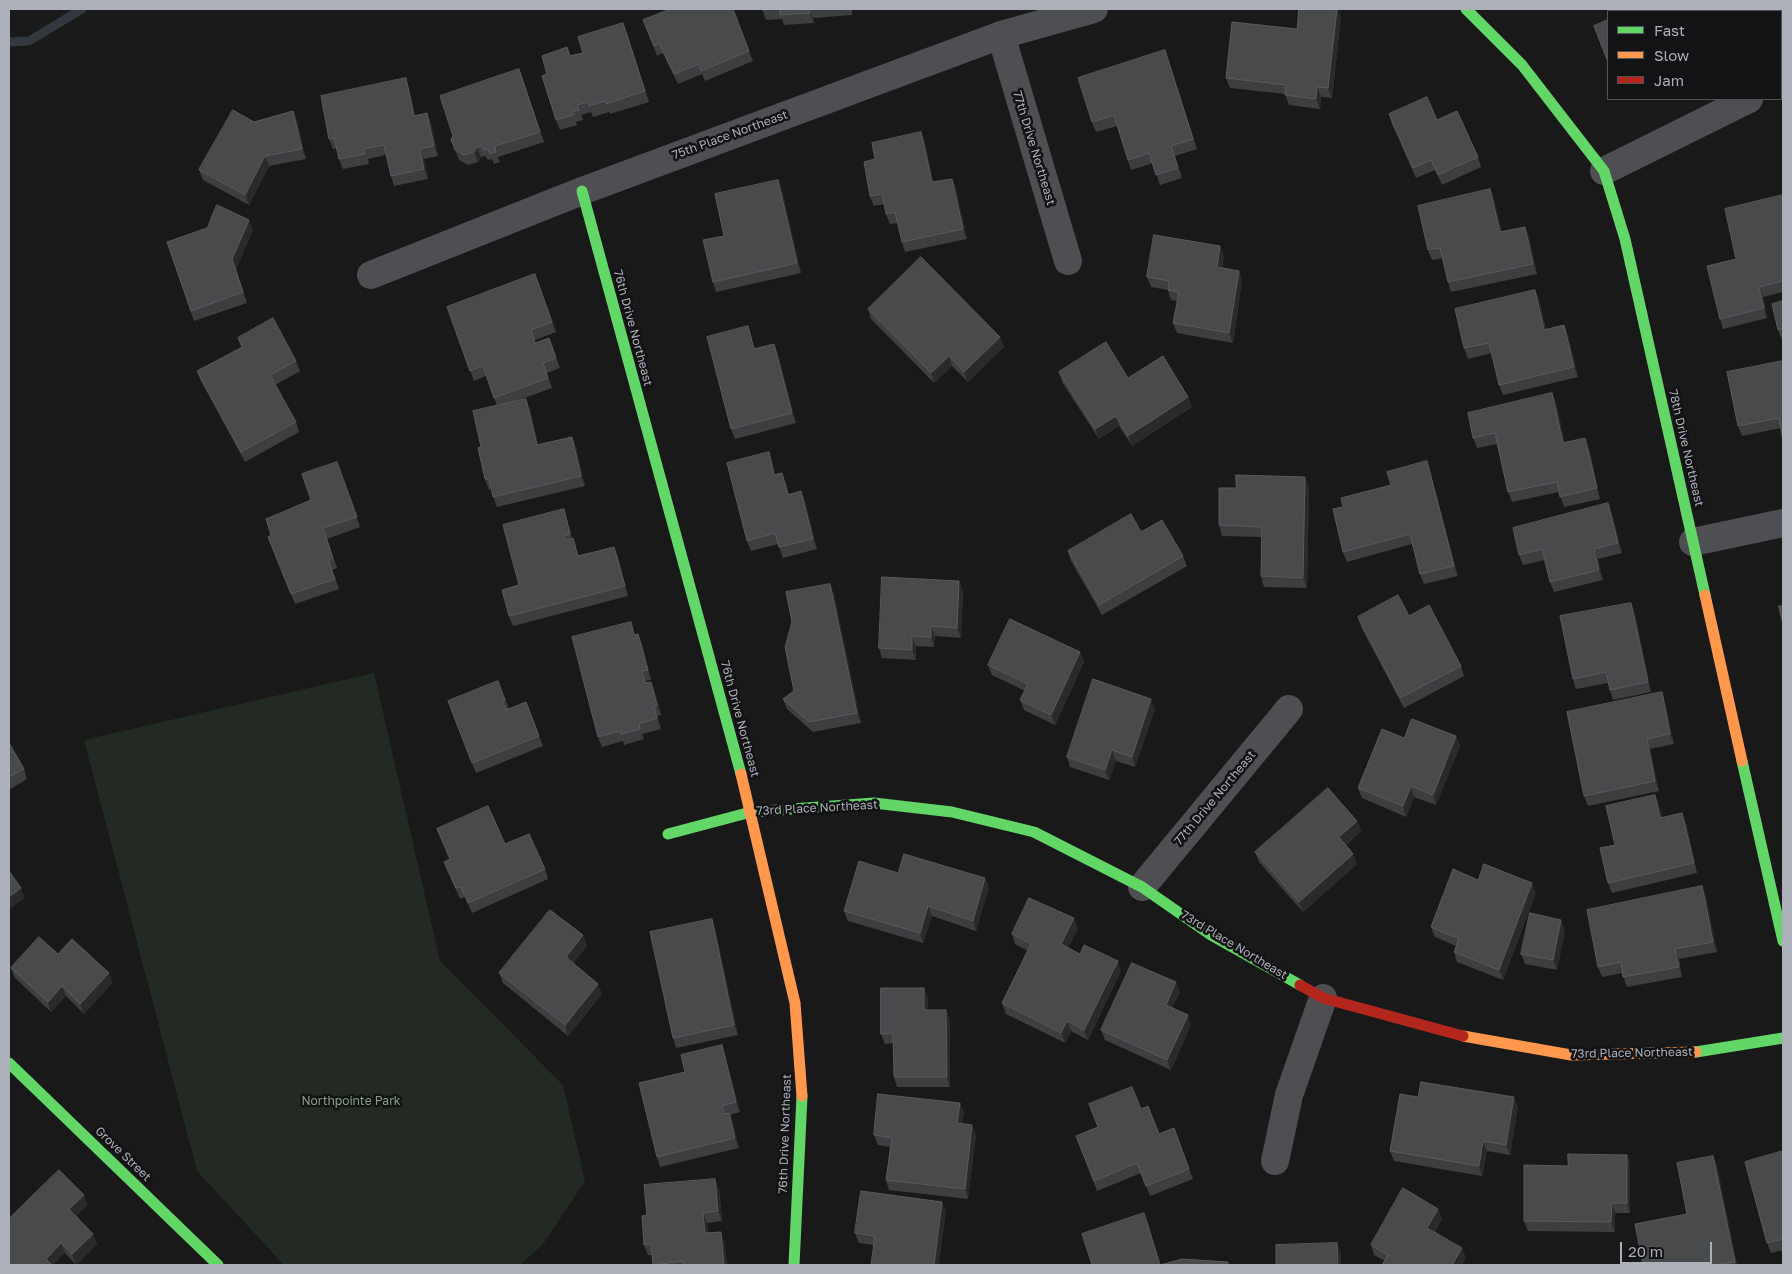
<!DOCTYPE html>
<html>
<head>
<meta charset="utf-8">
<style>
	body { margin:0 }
	#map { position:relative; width:1792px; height:1274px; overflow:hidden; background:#191919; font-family:"Golos Text",sans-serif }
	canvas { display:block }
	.frame { position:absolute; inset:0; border:10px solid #acb0b8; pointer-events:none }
	.legend { position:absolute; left:1607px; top:10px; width:175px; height:90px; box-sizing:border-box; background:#131315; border:1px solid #505256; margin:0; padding:6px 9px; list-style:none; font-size:15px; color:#acb0b8 }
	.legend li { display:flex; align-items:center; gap:10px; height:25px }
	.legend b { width:25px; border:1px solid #505256 }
	.scale { position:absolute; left:1620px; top:1242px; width:92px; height:22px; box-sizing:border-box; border:2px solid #acb0b8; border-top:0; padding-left:6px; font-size:15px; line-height:18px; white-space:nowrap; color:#acb0b8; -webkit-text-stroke:4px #131315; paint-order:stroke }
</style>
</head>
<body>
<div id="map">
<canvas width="1792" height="1274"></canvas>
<div class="frame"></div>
<ul class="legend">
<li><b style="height:6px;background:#63d668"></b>Fast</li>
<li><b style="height:6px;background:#ff974d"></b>Slow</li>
<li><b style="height:6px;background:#b3261e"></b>Jam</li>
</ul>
<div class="scale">20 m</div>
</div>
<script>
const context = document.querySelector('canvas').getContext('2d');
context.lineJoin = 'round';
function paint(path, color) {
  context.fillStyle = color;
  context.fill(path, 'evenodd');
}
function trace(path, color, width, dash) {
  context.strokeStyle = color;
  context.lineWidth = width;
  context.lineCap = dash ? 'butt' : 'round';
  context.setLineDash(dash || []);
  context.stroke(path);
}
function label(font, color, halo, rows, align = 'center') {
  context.font = font + ' "Golos Text",sans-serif';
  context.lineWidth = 5;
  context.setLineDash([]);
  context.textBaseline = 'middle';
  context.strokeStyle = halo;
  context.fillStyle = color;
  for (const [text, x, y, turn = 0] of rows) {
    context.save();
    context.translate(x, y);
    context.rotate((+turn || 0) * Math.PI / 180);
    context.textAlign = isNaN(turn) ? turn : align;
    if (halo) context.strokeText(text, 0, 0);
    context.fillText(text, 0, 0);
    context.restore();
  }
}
const green = new Path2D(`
	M374 673 440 961 563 1085 585 1181 544 1243 520 1265H284L197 1171 84 740Z`);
const stream = new Path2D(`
	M9 42 29 41 82 9`);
const street = new Path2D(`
	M1001 35 1068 261
	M1781 83 1783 82
	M1604 171 1749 99
	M371 275 582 191 1001 35 1094 9
	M1693 542 1783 523
	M1142 887 1289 709
	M1275 1161 1289 1095 1323 998`);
const fast = new Path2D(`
	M1466 9 1522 65 1604 171 1625 239 1705 595
	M582 191 741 774
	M1742 761 1783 941
	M668 834 751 812 874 803 952 812 1034 832 1142 887 1211 935 1300 985
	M1696 1052 1783 1038
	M9 1063 218 1265
	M794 1265 802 1096`);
const slow = new Path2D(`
	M1705 595 1742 761
	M741 774 795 1003 802 1096
	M1463 1036 1571 1055 1696 1052`);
const jam = new Path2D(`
	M1300 985 1323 998 1463 1036`);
const wall = new Path2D(`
	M762 9H852V15L813 18 814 23 784 25 782 19 766 20Z
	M1341 17 1332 98 1321 97 1320 109 1289 105 1285 94 1230 88 1226 78 1297 29Z
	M647 30 749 51 753 61 705 81 702 74 678 84 663 53 657 56Z
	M627 33 649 102 610 114 609 112 593 117 591 112 581 115 583 120 576 122 577 125 560 130 556 120 547 74 571 56 583 53Z
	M1165 50 1197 149 1175 156 1182 178 1160 185 1153 163 1131 170 1117 126 1096 132 1092 122Z
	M519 69 544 142 498 157 500 162 494 164 492 159 488 160 485 156 481 157 478 162 468 165 459 160 451 139Z
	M409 88 415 116 431 123 438 156 424 159 428 179 394 186 391 176 386 155 368 159 369 164 343 169 339 159 337 148 333 149 329 139Z
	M293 111 297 121 306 159 269 166 249 205 203 180 199 170 254 122Z
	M1389 114 1437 120 1478 157 1481 167 1442 185 1435 170 1416 178 1392 124Z
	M921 132 925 143 933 182 952 179 956 189 967 239 905 252 902 242 898 223 890 224 886 214 885 204 874 206 870 196 875 159Z
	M1490 189 1494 199 1502 232 1525 227 1529 237 1537 274 1451 292 1448 282 1443 258 1432 260 1428 250Z
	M782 190 801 273 716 292 713 282 724 236Z
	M1783 195V292L1763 297 1767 318 1723 329 1720 319 1736 259Z
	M253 230 236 269 247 303 194 321 167 242Z
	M1224 256 1222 268 1239 271 1242 281 1233 343 1177 333 1173 323 1177 301 1171 300 1168 290 1151 287 1147 277Z
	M535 274 556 332 535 340V343L549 338 560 368 547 373 552 388 516 401 530 409 538 445 572 437 576 447 585 486 497 507 491 489 489 490 485 479 481 447 497 406 486 376 474 381 447 307Z
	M1535 290 1539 300 1546 329 1564 325 1568 335 1578 377 1503 395 1499 385 1492 353 1468 359 1464 348Z
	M1783 301V339L1782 340 1778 330Z
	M868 309 1000 337 1004 347 968 382 952 366 934 383 871 319Z
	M748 326 755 349 774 344 778 354 796 423 735 439 731 429Z
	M238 338 296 361 300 371 275 385 296 422 299 432 245 462 201 381 197 371 241 347Z
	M1783 361 1781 428 1742 436 1738 426Z
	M1059 372 1128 378 1192 407 1132 446 1119 426 1099 439 1062 382Z
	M1552 393 1556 403 1565 443 1589 448 1600 499 1564 507 1559 492 1512 502 1508 492 1497 444 1477 448 1473 438Z
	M769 452 772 462 775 475 786 483 789 494 801 491 805 501 817 549 783 558 778 544 751 551 747 541Z
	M337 462 360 527 327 539 337 568 332 570 339 589 295 604 268 537 271 535 311 500Z
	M1430 471 1458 576 1424 584 1420 574 1412 544 1347 562 1343 552 1391 485Z
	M1309 487 1307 588 1264 587 1261 576V537L1222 536 1219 525 1236 488Z
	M1612 513 1622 553 1598 559 1603 580 1554 592 1550 582 1545 560 1523 565 1519 555Z
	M567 519 572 538 579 556 614 547 618 557 628 596 513 626 509 616 519 585Z
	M1141 532 1183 556 1187 566 1102 615 1071 561 1068 551Z
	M959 581 963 591 961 638 935 636 934 647 916 646V660L882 658 879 648Z
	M834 594 861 723 813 732 787 709 783 699 794 691Z
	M1635 613 1651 692 1613 700 1608 683 1576 689 1573 679Z
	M1409 616 1461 666 1464 676 1404 708 1361 627 1358 617Z
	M635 632V635L642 644 651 680 645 681 646 683 655 692 661 715 657 716 661 729 642 734 644 739 624 745 623 741 602 747 598 737Z
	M1080 652 1084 662 1055 725 1024 710 1020 700 1025 691 992 675 988 665Z
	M498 681 509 709 526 702 543 746 476 773 448 701Z
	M1662 692 1665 702 1674 744 1650 749 1659 791 1588 806 1584 796Z
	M1155 709 1135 767 1116 761 1109 780 1070 767 1067 757Z
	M1456 736 1460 746 1436 805 1414 797 1406 817 1362 798 1358 788 1404 738Z
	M9 743 24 769 27 779 9 790Z
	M1655 795 1659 805 1662 817 1686 823 1697 873 1612 893 1608 883 1615 845Z
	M1357 821 1361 831 1346 845 1353 854 1357 864 1303 912 1259 862 1255 852Z
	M437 829 505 844 545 869 548 879 472 913 465 897 460 899 448 872 444 862 450 859Z
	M898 873 985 878 989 888 976 931 932 916 923 943 848 921 844 911Z
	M1478 880 1536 893 1503 980 1457 962 1454 952 1456 946 1435 937 1431 927Z
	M1702 886 1706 896 1717 952 1679 959 1682 977 1627 987 1622 973 1602 977 1598 967Z
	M712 919 715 929 738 1035 676 1048 673 1038Z
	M1078 928 1068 948 1080 954 1121 971 1088 1040 1071 1031 1065 1043 1006 1014 1002 1003 1028 951 1015 944 1012 934Z
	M1565 930 1557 970 1525 964 1521 954Z
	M583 935 587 946 573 963 602 994 568 1036 503 983 499 973Z
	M58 954 109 973 112 983 84 1014 66 996 51 1012 15 978 11 968Z
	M1180 992 1172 1008 1191 1025 1171 1070 1105 1040 1101 1030Z
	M928 998V1010L950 1020V1087H897L894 1077 893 1043 885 1044 881 1034Z
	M725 1055 740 1112 730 1115 733 1123 739 1148 660 1167 657 1157 685 1072Z
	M1418 1097 1518 1107 1510 1155 1487 1151 1482 1176 1394 1161 1390 1151Z
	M960 1103 964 1113 962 1124 972 1125 976 1135 968 1199 889 1190 886 1180 890 1147 878 1145 874 1135Z
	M1141 1109 1159 1134 1174 1128 1193 1179 1150 1196 1141 1173 1097 1191 1076 1136Z
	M1783 1151V1250L1771 1253 1767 1243Z
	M1627 1155 1630 1165V1213H1615V1232L1528 1231 1524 1221 1568 1166Z
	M1713 1156 1717 1166 1737 1265H1643L1687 1214Z
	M719 1189 722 1221 707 1223 708 1233 724 1242 727 1265H653L652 1255H648L644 1245 647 1215Z
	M942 1202 946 1212 874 1245 859 1243 855 1233Z
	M87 1205 76 1216 93 1234 97 1244 76 1265 65 1253 9 1265Z
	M1438 1209 1442 1219 1435 1232 1466 1258 1385 1261 1374 1255 1371 1245Z`);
const shadedWall = new Path2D(`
	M810 9 813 18 814 23 810 13Z
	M1337 9H1338L1341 17 1332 98 1328 88Z
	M406 78 409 88 417 126 414 116Z
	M1317 87 1321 97 1320 109 1316 99Z
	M293 111 297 121 306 159 302 149Z
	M427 113 431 123 438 156 434 146Z
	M921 132 925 143 935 193 932 182Z
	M477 147 481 157 478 162 474 152Z
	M420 149 424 159 428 179 424 169Z
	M265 156 269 166 249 205 245 195Z
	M952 179 956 189 967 239 963 229Z
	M778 180 782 190 801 273 797 263Z
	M1490 189 1494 199 1504 242 1500 232Z
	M249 220 253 230 236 269 247 303 232 259Z
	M1525 227 1529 237 1537 274 1533 264Z
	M1220 246 1224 256 1220 277 1217 267Z
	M1239 271 1242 281 1233 343 1229 333Z
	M1759 287 1763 297 1767 318 1764 308Z
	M1535 290 1539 300 1548 340 1544 330Z
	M1564 325 1568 335 1578 377 1574 367Z
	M1000 337 1004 347 968 382 964 372Z
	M774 344 778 354 796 423 792 413Z
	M949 356 952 366 934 383 931 373Z
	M1552 393 1556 403 1567 453 1563 443Z
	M1188 397 1192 407 1132 446 1128 436Z
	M526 399 530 409 541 455 537 445Z
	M1116 416 1119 426 1099 439 1095 429Z
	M572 437 576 447 585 486 581 476Z
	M1585 438 1589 448 1600 499 1597 488Z
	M769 452 772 462 778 485 774 475Z
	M1427 461 1430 471 1458 576 1454 566Z
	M782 473 786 483 792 505 788 495Z
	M1305 477 1309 487 1307 588 1303 578Z
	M801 491 805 501 817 549 813 539Z
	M1608 503 1612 513 1622 553 1618 543Z
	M564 509 567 519 574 544 570 534Z
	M614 547 618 557 628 596 625 586Z
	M1594 549 1598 559 1603 580 1599 570Z
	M959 581 963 591 961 638 957 628Z
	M830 584 834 594 861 723 857 713Z
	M1631 603 1635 613 1651 692 1648 682Z
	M931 626 935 636 934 647 931 637Z
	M638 634 642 644 651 680 648 670Z
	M912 636 916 646V660L912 650Z
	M1080 652 1084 662 1055 725 1051 715Z
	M651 682 655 692 661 715 657 705Z
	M1662 692 1665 702 1674 744 1670 734Z
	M1151 699 1155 709 1135 767 1132 757Z
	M1456 736 1460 746 1436 805 1433 795Z
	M1647 739 1650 749 1659 791 1655 781Z
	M1112 750 1116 761 1109 780 1105 770Z
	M1411 786 1414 797 1406 817 1403 806Z
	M1655 795 1659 805 1664 828 1660 818Z
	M1682 813 1686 823 1697 873 1694 863Z
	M1357 821 1361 831 1343 847 1339 837Z
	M1353 854 1357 864 1303 912 1299 902Z
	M985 878 989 888 976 931 973 921Z
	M1532 883 1536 893 1503 980 1499 970Z
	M1702 886 1706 896 1717 952 1713 942Z
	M21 888 25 898 9 909V897Z
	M928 906 932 916 923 943 920 933Z
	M1074 918 1078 928 1065 954 1061 944Z
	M712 919 715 929 738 1035 734 1025Z
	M1561 920 1565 930 1557 970 1553 960Z
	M583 935 587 946 569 967 566 957Z
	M1675 949 1679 959 1682 977 1679 967Z
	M1118 961 1121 971 1088 1040 1084 1030Z
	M109 973 112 983 84 1014 80 1004Z
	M1176 982 1180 992 1169 1015 1166 1005Z
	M598 984 602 994 568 1036 565 1025Z
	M62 986 66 996 51 1012 48 1002Z
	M924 988 928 998V1020L924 1010Z
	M946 1010 950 1020V1087L947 1077Z
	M1188 1015 1191 1025 1171 1070 1167 1060Z
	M1067 1021 1071 1031 1065 1043 1061 1033Z
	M722 1045 725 1055 740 1112 736 1102Z
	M1514 1097 1518 1107 1510 1155 1506 1145Z
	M960 1103 964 1113 961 1133 957 1123Z
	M729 1113 733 1123 739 1148 735 1138Z
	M972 1125 976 1135 968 1199 965 1189Z
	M1483 1141 1487 1151 1482 1176 1479 1166Z
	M1627 1155 1630 1165V1213L1627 1203Z
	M1713 1156 1717 1166 1737 1265H1736L1735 1262Z
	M715 1179 719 1189 722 1221 718 1211Z
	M84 1195 87 1205 73 1219 69 1209Z
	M942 1202 946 1212 939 1265H934Z
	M1612 1203 1615 1213V1232L1611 1222Z
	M1438 1209 1442 1219 1431 1238 1427 1228Z
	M703 1213 707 1223 709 1243 705 1233Z
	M1144 1213 1148 1223 1161 1265H1160Z
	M721 1232 724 1242 727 1265H724Z
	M93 1234 97 1244 76 1265 72 1254Z
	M61 1243 65 1253 53 1265H48L46 1259Z
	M1337 1243 1341 1253V1265H1338Z
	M1462 1248 1466 1258 1462 1265H1452Z`);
const building = new Path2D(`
	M671 9H733L749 51 701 71 699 64 674 74 659 43 654 46 643 20Z
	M762 9H810V13L780 15V9L762 10Z
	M1299 9H1337L1328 88 1317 87 1316 99 1285 95 1286 85 1226 78 1232 22 1297 29Z
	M1618 9H1704L1698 11H1619Z
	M1608 20V62L1594 26Z
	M623 23 645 91 606 104 605 101 589 106 588 102 577 105 579 110 572 112 573 115 556 120 542 76 547 74 542 56 567 47 570 56 583 53 578 37Z
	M1165 50 1193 139 1171 146 1178 168 1156 175 1149 153 1128 160 1114 115 1092 122 1078 78Z
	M519 69 540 132 495 146 496 152 490 154 488 149 484 150 481 146 477 147 474 152 464 155 455 150 451 139 453 136 440 96Z
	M406 78 414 116 427 113 434 146 420 149 424 169 391 176 384 145 364 149 365 154 339 159 334 138 329 139 321 96Z
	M1427 97 1437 120 1457 111 1478 157 1438 175 1431 160 1413 168 1389 114Z
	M233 110 254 122 293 111 302 149 265 156 245 195 199 170Z
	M921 132 932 182 952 179 963 229 902 242 895 212 886 214 882 194 870 196 864 162 875 159 872 143Z
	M778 180 797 263 713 282 703 240 724 236 715 194Z
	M1490 189 1500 232 1525 227 1533 264 1448 282 1440 248 1428 250 1418 206Z
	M1783 195V281L1759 287 1764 308 1720 319 1707 266 1736 259 1725 209Z
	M217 205 249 220 232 259 243 292 191 311 167 242 207 228Z
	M1154 235 1220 246 1217 267 1239 271 1229 333 1173 323 1179 292 1168 290 1169 281 1147 277Z
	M921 257 1000 337 964 372 949 356 931 373 868 309Z
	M535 274 552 322 531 330 535 343 549 338 556 358 543 363 548 378 494 398 483 366 470 371 447 307Z
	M1535 290 1544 330 1564 325 1574 367 1499 385 1489 343 1464 348 1455 309Z
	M1783 301V328L1778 330 1772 304Z
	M273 318 296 361 270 375 296 422 241 452 197 371 243 347 238 338Z
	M748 326 754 349 774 344 792 413 731 429 707 337Z
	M1106 342 1128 378 1163 356 1188 397 1128 436 1116 416 1095 429 1059 372Z
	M1783 361V440L1779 418 1738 426 1727 372Z
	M1552 393 1563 443 1585 438 1597 488 1560 497 1557 482 1508 492 1495 433 1473 438 1468 413Z
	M526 399 537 445 572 437 581 476 493 497 489 479H485L478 448 481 447 473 411Z
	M769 452 774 475 782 473 788 495 801 491 813 539 779 547 775 533 747 541 727 463Z
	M1427 461 1454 566 1420 574 1410 534 1343 552 1333 509 1343 507 1341 498 1391 485 1387 472Z
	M337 462 357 517 323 528 333 558 328 560 335 579 291 594 268 537 271 535 266 519 311 500 302 474Z
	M1236 475 1305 477 1303 578 1261 576 1262 527 1219 525V488H1236Z
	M1608 503 1618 543 1594 549 1599 570 1550 582 1542 549 1519 555 1513 528Z
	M564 509 570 534 564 536 566 541 573 538 578 556 614 547 625 586 509 616 502 590 519 585 503 525Z
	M1131 514 1141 532 1162 520 1183 556 1099 605 1068 551Z
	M882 577 959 581 957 628 931 626V637L912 636V650L879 648Z
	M830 584 857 713 809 722 783 699 794 691 785 647 792 622 786 592Z
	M1398 595 1409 616 1429 605 1461 666 1400 698 1358 617Z
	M1631 603 1648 682 1610 690 1606 672 1573 679 1560 616Z
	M1779 606H1783V624Z
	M1010 619 1080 652 1051 715 1020 700 1028 684 988 665Z
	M631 622 634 635 638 634 648 670 642 671 645 683 651 682 657 705 654 706 657 718 639 724 640 729 621 734 620 731 598 737 572 637Z
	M1093 679 1151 699 1132 757 1112 750 1105 770 1067 757Z
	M498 681 505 700 502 701 506 710 526 702 539 736 472 763 448 701Z
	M1662 692 1670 734 1647 739 1655 781 1584 796 1567 712Z
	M1412 719 1456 736 1433 795 1411 786 1403 806 1358 788 1382 729 1404 738Z
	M9 743 24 769 9 777Z
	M1328 788 1357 821 1339 837 1353 854 1299 902 1255 852Z
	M1655 795 1660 818 1682 813 1694 863 1608 883 1600 848 1615 845 1606 806Z
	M488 806 505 844 529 834 545 869 468 903 461 887 456 888 444 862 450 859 437 829Z
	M904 854 985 878 973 921 928 906 920 933 844 911 859 861 898 873Z
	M1484 864 1532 883 1499 970 1454 952 1459 939 1431 927 1453 869 1478 880Z
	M9 871 21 888 9 897Z
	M1702 886 1713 942 1675 949 1679 967 1623 977 1621 962 1598 967 1587 910Z
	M1029 898 1074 918 1061 944 1080 954 1084 945 1118 961 1084 1030 1067 1021 1061 1033 1002 1003 1031 944 1012 934Z
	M550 910 583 935 566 957 598 984 565 1025 499 973Z
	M1530 913 1561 920 1553 960 1521 954Z
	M712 919 734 1025 673 1038 650 932Z
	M39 937 58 954 72 939 109 973 80 1004 62 986 48 1002 11 968Z
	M1132 963 1176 982 1166 1005 1188 1015 1167 1060 1101 1030Z
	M881 988H924V1010H946L947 1077H894L893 1033 881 1034Z
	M722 1045 736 1102 722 1106 724 1114 729 1113 735 1138 657 1157 639 1083 685 1072 681 1055Z
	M1421 1082 1514 1097 1506 1145 1483 1141 1479 1166 1390 1151 1400 1094 1418 1097Z
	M1132 1087 1141 1109 1148 1106 1159 1134 1174 1128 1189 1169 1146 1186 1137 1163 1094 1181 1076 1136 1098 1127 1089 1104Z
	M878 1094 960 1103 957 1123 972 1125 965 1189 886 1180 892 1138 874 1135Z
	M1783 1151V1239L1767 1243 1745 1162Z
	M1568 1154 1627 1155V1203H1612L1611 1222 1524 1221V1165L1568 1166Z
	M1713 1156 1735 1262 1716 1265H1643L1635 1224 1687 1214 1677 1163Z
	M59 1170 84 1195 69 1209 93 1234 72 1254 61 1243 46 1259 52 1265H9V1219Z
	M715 1179 718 1211 703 1213 705 1233 721 1232 724 1265H683V1261L653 1265 651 1244 644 1245 642 1216 647 1215 644 1185Z
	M1403 1188 1438 1209 1427 1228 1462 1248 1452 1265H1382L1388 1255 1371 1245Z
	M861 1191 942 1202 934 1265H871L875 1236 855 1233Z
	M1144 1213 1160 1265 1182 1259 1228 1262V1265H1092L1082 1234Z
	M1337 1243 1338 1265H1276V1245Z`);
const streetNames = [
	["75th Place Northeast",730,135,-20],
	["77th Drive Northeast",1034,148,73],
	["76th Drive Northeast",633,328,75],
	["78th Drive Northeast",1686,448,77],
	["76th Drive Northeast",740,719,75],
	["77th Drive Northeast",1215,798,-50],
	["73rd Place Northeast",817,808,-3],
	["73rd Place Northeast",1234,945,31],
	["73rd Place Northeast",1632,1053,-1],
	["76th Drive Northeast",785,1134,-88],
	["Grove Street",123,1154,44]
];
const parkNames = [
	["Northpointe Park",351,1101]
];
paint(green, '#232923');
trace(stream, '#32383d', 9);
trace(street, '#4e4f52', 28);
trace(fast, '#63d668', 11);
trace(slow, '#ff974d', 11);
trace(jam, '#b3261e', 11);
paint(wall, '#3d3e3f');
paint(shadedWall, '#2a2a2a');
paint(building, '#494a4c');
trace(building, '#595a5d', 1);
label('12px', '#acb0b8', '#131315', streetNames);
label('12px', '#86a087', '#131315', parkNames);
</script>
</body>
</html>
